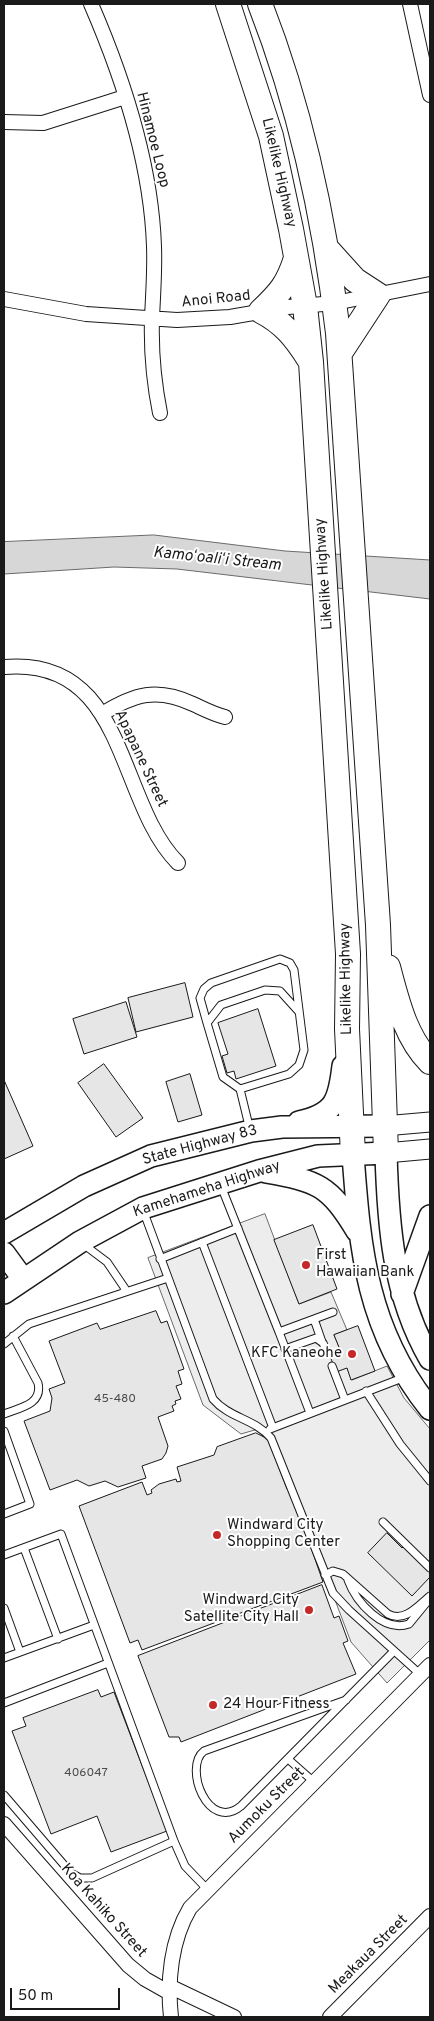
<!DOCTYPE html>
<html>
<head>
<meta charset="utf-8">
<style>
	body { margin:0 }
	#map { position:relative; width:434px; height:2021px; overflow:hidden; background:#fff; font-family:Overpass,sans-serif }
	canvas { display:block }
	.frame { position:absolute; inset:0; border:5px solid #1a1a1a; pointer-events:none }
	.scale { position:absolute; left:10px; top:1988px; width:110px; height:22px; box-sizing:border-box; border:2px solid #1a1a1a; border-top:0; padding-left:6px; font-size:15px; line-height:18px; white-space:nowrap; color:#1a1a1a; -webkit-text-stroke:4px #fff; paint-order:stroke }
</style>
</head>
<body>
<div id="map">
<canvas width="434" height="2021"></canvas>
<div class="frame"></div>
<div class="scale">50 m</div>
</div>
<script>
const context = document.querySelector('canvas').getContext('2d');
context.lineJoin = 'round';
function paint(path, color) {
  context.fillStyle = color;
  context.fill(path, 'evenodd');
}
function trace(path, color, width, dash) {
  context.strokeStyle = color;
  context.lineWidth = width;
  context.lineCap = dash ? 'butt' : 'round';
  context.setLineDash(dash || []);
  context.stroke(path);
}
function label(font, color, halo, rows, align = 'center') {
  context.font = font + ' Overpass,sans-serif';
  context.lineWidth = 4;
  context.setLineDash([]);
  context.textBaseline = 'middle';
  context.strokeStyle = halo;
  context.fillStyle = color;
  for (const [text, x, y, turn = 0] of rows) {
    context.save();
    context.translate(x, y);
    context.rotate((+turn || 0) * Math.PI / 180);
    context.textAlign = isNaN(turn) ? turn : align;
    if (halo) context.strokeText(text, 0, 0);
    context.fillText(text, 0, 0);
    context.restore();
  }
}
const built = new Path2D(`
	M265 1214 299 1304 331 1292 347 1330 334 1335 341 1352 330 1356 347 1368 352 1380 387 1366 404 1398 430 1429V1640L387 1683 351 1642 272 1435 258 1429 241 1434 203 1405 148 1258Z`);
const water = new Path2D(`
	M154 535 285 551 430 560V599L177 569 114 567 4 574V542Z`);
const building = new Path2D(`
	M185 983 193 1017 136 1032 128 998Z
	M126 1002 137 1037 84 1054 73 1019Z
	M258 1009 276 1066 236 1079 234 1071 227 1073 222 1056 228 1054 218 1023Z
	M104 1064 143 1118 116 1137 78 1083Z
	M190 1074 202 1115 178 1122 166 1082Z
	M4 1080 33 1146 4 1159Z
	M313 1225 337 1289 299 1304 274 1240Z
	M156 1311 161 1323 167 1321 184 1369 178 1371 182 1384 176 1386 181 1399 175 1401 176 1404 172 1406 174 1411 158 1417 168 1446 166 1453 162 1459 142 1466 146 1478 118 1487 105 1481 89 1486 77 1480 50 1490 24 1421 50 1411 52 1398 49 1389 65 1383 49 1341 97 1323 100 1329Z
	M358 1326 375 1371 351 1380 347 1368 336 1372 330 1356 341 1352 334 1335Z
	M256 1433 268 1439 287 1489 290 1487 323 1582 142 1650 138 1640 130 1643 79 1506 142 1482 147 1495 152 1493 151 1490 159 1484 176 1479 177 1482 181 1481 177 1467 214 1455 217 1447Z
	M387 1533 402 1548 405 1545 430 1570V1577L412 1596 368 1553Z
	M322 1585 334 1618 339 1616 348 1641 343 1643 356 1674 181 1742 179 1737H169L138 1656Z
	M98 1690 101 1697 114 1692 167 1831 111 1852 97 1816 51 1834 12 1731 26 1726 23 1718Z`);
const lane = new Path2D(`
	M207 1023 200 998 204 989 211 983 280 959 290 963 294 970 304 1050 299 1065 289 1074 240 1089
	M250 1130 240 1089 223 1077 207 1023 221 1005 265 990 280 991 299 1012
	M221 1186 279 1332 333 1312
	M143 1210 213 1399C229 1418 255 1419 271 1438L333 1593 349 1610 421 1675
	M202 1242 273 1428
	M83 1244 107 1262 126 1290 122 1293
	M160 1259 238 1228
	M314 1319 322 1342
	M279 1332 310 1413
	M4 1344 29 1324 168 1278
	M285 1349 316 1338 323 1343 326 1350
	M332 1366 345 1400
	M366 1391 400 1444 430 1481
	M4 1414C19 1408 43 1405 38 1383L13 1336
	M270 1429 405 1377
	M4 1431 30 1504 4 1514
	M383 1522 430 1568
	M24 1548 58 1639
	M4 1555 61 1534 174 1841 185 1866 207 1889
	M325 1575 333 1571 343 1574 388 1614C404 1623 418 1606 430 1596
	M348 1580C356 1602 383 1633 409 1624L427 1602
	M4 1608 20 1652
	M4 1658 94 1625
	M346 1700 204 1751C183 1767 208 1833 241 1806L394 1651
	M4 1703 108 1663
	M288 1759 314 1782
	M4 1795 71 1873 80 1878H92L174 1841`);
const street = new Path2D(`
	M91 4C124 80 151 163 154 246 155 270 153 294 152 319 151 350 154 383 160 413
	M410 4 430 95
	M4 122 43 123 125 97
	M4 299 86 314 177 320 230 317 288 307 335 303 430 284
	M4 667C128 656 116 801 178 863
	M102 714C134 694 157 687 193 704 204 709 213 714 225 717
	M4 1824 128 1965 145 1979 168 1992
	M169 1986 234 2017
	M171 2017C167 1981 171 1940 190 1908L430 1665
	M330 2017 430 1916`);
const secondary = new Path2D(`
	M384 1126 430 1122
	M386 1153 430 1149`);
const primary = new Path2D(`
	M299 1122C335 1114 339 1101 343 1066
	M353 1155C360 1251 367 1330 430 1409
	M266 1172C318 1181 329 1185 357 1231
	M4 1233 84 1186 151 1156 251 1131 282 1127 384 1126
	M4 1253 23 1279
	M4 1293 80 1242 143 1208 259 1171 318 1156 386 1153C388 1225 393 1295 430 1359
	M402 1294 430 1216`);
const highway = new Path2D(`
	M228 4 271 136 291 229 305 306 311 362 348 954 347 1029 353 1155
	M260 4C301 109 325 221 338 333L378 925 386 1153
	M327 249 355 280 378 295 340 353
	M296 258C288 284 280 293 261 311 284 323 295 337 309 359
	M388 967C397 1000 405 1037 430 1062`);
const markers = [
	[306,1265,5,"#c62828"],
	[352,1354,5,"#c62828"],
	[217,1535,5,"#c62828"],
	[309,1610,5,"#c62828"],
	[213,1705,5,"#c62828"]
];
const numberNames = [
	["45-480",115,1400],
	["406047",86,1774]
];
const streetNames = [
	["Hinamoe Loop",152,140,76],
	["Likelike Highway",278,173,77],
	["Anoi Road",216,300,-6],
	["Likelike Highway",325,574,-94],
	["Apapane Street",140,759,65],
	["Likelike Highway",347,979,-91],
	["State Highway 83",200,1146,-15],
	["Kamehameha Highway",207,1190,-18],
	["Aumoku Street",267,1806,-45],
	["Koa Kahiko Street",103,1911,48],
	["Meakaua Street",369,1955,-45]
];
const poiNames = [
	["First",316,1256],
	["Hawaiian Bank",316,1273],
	["KFC Kaneohe",342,1354,"right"],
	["Windward City",227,1526],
	["Shopping Center",227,1543],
	["Windward City",299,1601,"right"],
	["Satellite City Hall",299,1618,"right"],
	["24 Hour Fitness",223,1705]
];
const waterNames = [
	["Kamoʻoaliʻi Stream",217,560,6]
];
paint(built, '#ededed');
trace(built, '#6a6a6a', 1);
paint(water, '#d7d7d7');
trace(water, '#6a6a6a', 1);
paint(building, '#e6e6e6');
trace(building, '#1a1a1a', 1);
trace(lane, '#1a1a1a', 9);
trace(street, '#1a1a1a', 16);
trace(secondary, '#1a1a1a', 21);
trace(primary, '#1a1a1a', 24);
trace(highway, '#1a1a1a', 26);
trace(lane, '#fff', 7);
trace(street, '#fff', 14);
trace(secondary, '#fff', 19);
trace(primary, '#fff', 21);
trace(highway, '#fff', 24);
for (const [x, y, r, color] of markers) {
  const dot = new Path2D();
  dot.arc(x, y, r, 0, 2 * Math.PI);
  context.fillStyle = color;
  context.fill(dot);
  trace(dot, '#fff', 2);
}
label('12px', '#4d4d4d', null, numberNames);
label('15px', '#1a1a1a', '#fff', streetNames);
label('15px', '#1a1a1a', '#fff', poiNames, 'left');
label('italic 16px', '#1a1a1a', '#fff', waterNames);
</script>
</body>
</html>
